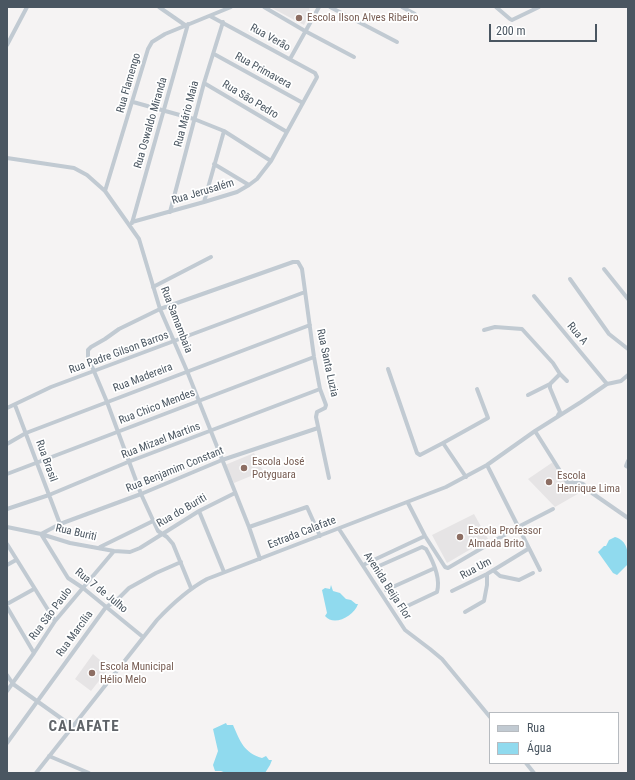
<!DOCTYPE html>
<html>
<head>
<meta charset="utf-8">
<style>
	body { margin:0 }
	#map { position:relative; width:635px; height:780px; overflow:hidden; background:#f5f3f3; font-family:"Roboto Condensed",sans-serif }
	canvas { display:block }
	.frame { position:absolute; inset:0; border:8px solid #4a5661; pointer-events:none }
	.legend { position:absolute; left:489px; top:712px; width:130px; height:52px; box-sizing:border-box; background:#fff; border:1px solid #b7bbc0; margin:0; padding:5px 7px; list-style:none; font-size:12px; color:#4a5661 }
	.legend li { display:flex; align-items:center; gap:8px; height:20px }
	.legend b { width:20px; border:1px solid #b7bbc0 }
	.scale { position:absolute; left:489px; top:24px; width:108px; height:18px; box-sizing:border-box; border:2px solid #4a5661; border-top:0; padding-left:5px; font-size:12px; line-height:14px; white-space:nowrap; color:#4a5661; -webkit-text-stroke:3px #fff; paint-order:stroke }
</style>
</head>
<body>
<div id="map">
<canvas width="635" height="780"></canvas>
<div class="frame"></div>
<ul class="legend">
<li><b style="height:5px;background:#c1cad2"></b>Rua</li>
<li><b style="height:11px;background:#90daee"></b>Água</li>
</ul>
<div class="scale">200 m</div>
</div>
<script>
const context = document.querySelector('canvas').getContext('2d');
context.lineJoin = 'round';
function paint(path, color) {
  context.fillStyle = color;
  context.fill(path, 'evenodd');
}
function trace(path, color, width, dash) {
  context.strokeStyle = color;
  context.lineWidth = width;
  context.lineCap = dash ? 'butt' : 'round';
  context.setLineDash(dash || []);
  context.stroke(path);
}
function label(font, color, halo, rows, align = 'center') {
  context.font = font + ' "Roboto Condensed",sans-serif';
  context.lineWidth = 3.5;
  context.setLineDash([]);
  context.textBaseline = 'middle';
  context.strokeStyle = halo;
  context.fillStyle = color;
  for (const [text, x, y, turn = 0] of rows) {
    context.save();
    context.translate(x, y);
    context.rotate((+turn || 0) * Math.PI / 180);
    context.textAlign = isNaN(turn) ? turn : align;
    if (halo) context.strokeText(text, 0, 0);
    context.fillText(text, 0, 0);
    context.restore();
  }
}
const education = new Path2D(`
	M270 7H309L310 12 304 25Z
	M254 453 263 471 234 483 225 465Z
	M553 462 564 480 569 485H577L581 492 555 507 528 479Z
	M474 514 488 539 447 563 432 535Z
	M93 654 109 668 91 691 75 679Z`);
const water = new Path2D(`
	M615 537C628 541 628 552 628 564L617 575 613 573 598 552 604 546H606L609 540Z
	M331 585 333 591 340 593 346 599 351 600 356 604H358C354 616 334 627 325 616L327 613 322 590 325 588 330 589Z
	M226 723 227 725H233C240 741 244 753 262 758L266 756 269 760H272L270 765 265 773H226L221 771H215L213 765 218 751 213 729Z`);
const minor = new Path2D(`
	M159 7 185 25
	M264 7 305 31 354 57
	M330 7 397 42
	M402 7 415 14
	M496 7 510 19 512 20 539 7
	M7 45 27 7
	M214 54 303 103
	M290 59 319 7
	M204 83 287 132
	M133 102 194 119 224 131 271 161
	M7 158 74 168 87 175 105 191 139 239 160 309 187 371 249 527 260 559
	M214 164 249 185
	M105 191 148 49 152 42 165 34 231 7
	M204 202 224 131
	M170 212 204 83 223 22
	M132 222 204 202 237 192 249 185 257 179 271 161 316 79 317 77 315 73 210 16
	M132 223 188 24
	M604 269 628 299
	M570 279 609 334 628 349
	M153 287 211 257
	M534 296 607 384
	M484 330 495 327 522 329 553 363 560 374 550 384V388L560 412 558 415
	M388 369 417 453 420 455 443 443 466 477
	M560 374 567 381
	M528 395 550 384
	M15 405 60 524
	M7 408 51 387 305 292
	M535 431 567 482 579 483 583 484 592 493 628 518
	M443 443 488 418 477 389
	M7 444 26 433 310 325
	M628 461 626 466 628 467
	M487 465 540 570
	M7 474 314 357
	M408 503 425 536 445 567 448 568 518 527 553 509
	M7 509 49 495 128 462 320 389
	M199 511 224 572
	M7 527 41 534 70 543 114 551 130 552 140 548 199 511 235 493
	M249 527 307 507 320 536
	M339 529 405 630 430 649 442 659 490 717
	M7 544 55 621
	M100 547 153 521
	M7 565 16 560
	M363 565 425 536
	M379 566 422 547 426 549C433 561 441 578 437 592L401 609
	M493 570 500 576 519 580 533 573
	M191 588 173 544 167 537 158 531 141 494 107 402 88 357V350L91 347 105 339 119 329 160 309 293 262H298L302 269 314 357 320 389 326 405 325 408 317 412 316 417 329 478
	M386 590 435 568
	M452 591 487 574 528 549
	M7 604 34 589
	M7 607 34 653
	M465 612 484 601 487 585V574
	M143 637 83 588 68 578 41 534 60 524 141 494 222 460 318 428
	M7 675 13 684 72 726
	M7 691 34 653 55 621 114 551
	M7 743 106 607 116 601 129 588 156 573 181 562
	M49 756 89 773
	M526 763 534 773
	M36 773 157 620C172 604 187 590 207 579L446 487 487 465 535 431 581 402 607 384 621 381 628 375`);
const markers = [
	[299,18,4,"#8d6e63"],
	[244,468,4,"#8d6e63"],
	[549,482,4,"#8d6e63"],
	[460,537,4,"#8d6e63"],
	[92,673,4,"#8d6e63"]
];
const educationNames = [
	["Escola Ilson Alves Ribeiro",307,18],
	["Escola José",252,462],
	["Potyguara",252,475],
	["Escola",557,476],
	["Henrique Lima",557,489],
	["Escola Professor",468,531],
	["Almada Brito",468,544],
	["Escola Municipal",100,667],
	["Hélio Melo",100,680]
];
const streetNames = [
	["Rua Verão",270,38,29],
	["Rua Primavera",263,71,29],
	["Rua Flamengo",129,83,-74],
	["Rua São Pedro",250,100,31],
	["Rua Mário Maia",187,114,-75],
	["Rua Oswaldo Miranda",151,123,-74],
	["Rua Jerusalém",203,192,-17],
	["Rua Samambaia",176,320,69],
	["Rua A",577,334,50],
	["Rua Padre Gilson Barros",119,353,-20],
	["Rua Santa Luzia",327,363,78],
	["Rua Madereira",143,378,-21],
	["Rua Chico Mendes",157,407,-21],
	["Rua Mizael Martins",161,441,-21],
	["Rua Brasil",46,461,70],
	["Rua Benjamim Constant",175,470,-22],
	["Rua do Buriti",182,511,-30],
	["Rua Buriti",76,533,13],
	["Estrada Calafate",302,533,-21],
	["Rua Um",476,569,-28],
	["Avenida Beija Flor",387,586,57],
	["Rua 7 de Julho",101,591,39],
	["Rua São Paulo",51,614,-53],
	["Rua Marcília",75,634,-54]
];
const districtNames = [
	["CALAFATE",84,727]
];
paint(education, '#e6e4e5');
paint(water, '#90daee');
trace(minor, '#c1cad2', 4);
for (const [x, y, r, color] of markers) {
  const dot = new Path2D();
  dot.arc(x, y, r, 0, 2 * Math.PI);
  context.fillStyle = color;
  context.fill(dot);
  trace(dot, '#fff', 1.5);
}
label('11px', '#785e54', '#fff', educationNames, 'left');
label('11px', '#4a5661', '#fff', streetNames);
context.letterSpacing = '1px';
label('bold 15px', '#5f6368', '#fff', districtNames);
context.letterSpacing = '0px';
</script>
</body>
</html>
